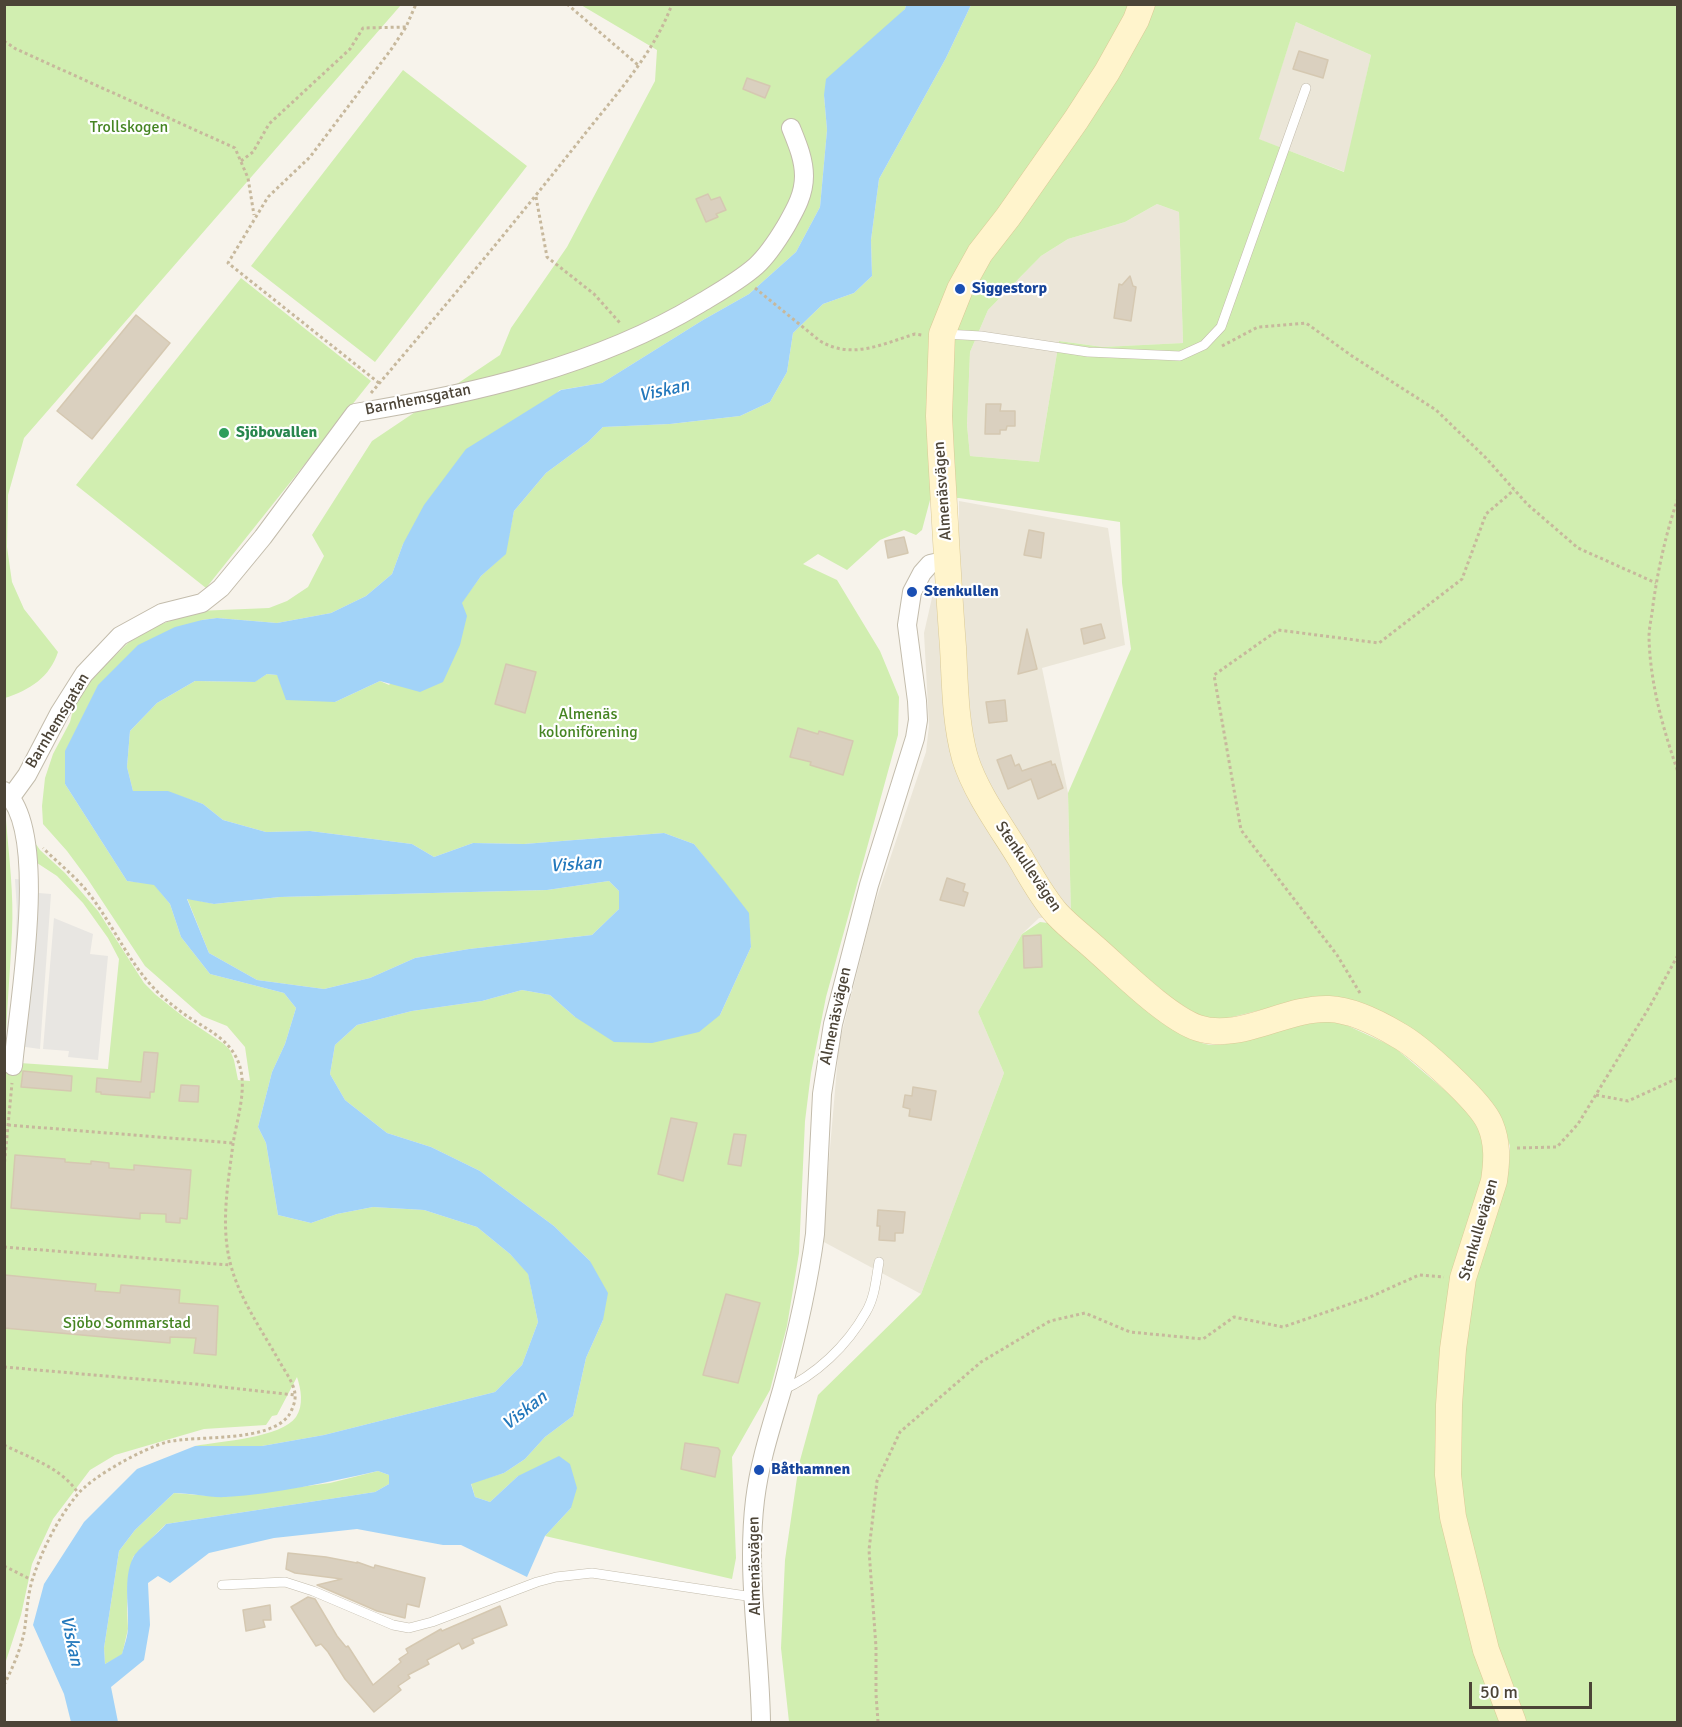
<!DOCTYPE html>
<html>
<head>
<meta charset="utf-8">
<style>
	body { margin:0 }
	#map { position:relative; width:1682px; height:1727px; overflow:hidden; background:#f7f3eb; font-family:Signika,sans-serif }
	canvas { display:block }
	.frame { position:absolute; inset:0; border:6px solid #4c4437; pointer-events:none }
	.scale { position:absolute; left:1469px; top:1682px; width:123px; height:27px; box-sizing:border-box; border:3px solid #4c4437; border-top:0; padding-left:8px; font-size:18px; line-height:21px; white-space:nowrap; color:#4c4437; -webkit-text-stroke:4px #fff; paint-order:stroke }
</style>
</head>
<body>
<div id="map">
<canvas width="1682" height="1727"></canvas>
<div class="frame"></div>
<div class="scale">50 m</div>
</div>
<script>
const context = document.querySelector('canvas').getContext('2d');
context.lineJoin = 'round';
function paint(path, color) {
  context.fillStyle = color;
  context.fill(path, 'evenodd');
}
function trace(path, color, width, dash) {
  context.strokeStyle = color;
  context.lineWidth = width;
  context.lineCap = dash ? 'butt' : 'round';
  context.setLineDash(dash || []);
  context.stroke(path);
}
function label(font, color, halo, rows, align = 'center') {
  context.font = font + ' Signika,sans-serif';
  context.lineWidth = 4.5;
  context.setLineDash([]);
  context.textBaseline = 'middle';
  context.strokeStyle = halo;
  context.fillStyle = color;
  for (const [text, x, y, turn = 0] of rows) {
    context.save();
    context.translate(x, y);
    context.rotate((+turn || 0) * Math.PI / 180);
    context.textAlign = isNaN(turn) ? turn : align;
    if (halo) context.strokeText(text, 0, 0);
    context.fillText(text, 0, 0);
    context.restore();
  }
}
const residential = new Path2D(`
	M1296 22 1371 55 1345 172 1258 139Z
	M1157 204 1179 212 1183 343 1103 347 1059 341 1039 462 970 456 967 425 970 352 988 310 1041 256 1068 239 1125 222Z
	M959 501 1108 528 1125 645 1042 668 1068 793 1071 915 1039 918 1022 934 978 1012 1004 1073 921 1294 822 1241 839 1044 873 909 926 752 929 725 924 633 934 589H959Z`);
const green = new Path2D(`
	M5 4 401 5 24 438 8 495 7 547 12 582 24 609 58 652C50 677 30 690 5 698Z
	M581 5H906L905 9 824 95 827 130 820 207 796 252 749 294 703 320 602 383 560 390 403 544 392 574 366 596 331 613 277 623 217 618 202 620 65 784 127 881 154 884 170 904 181 937 210 974 284 993 296 1008 285 1044 272 1072 258 1127 266 1143 278 1215 311 1223 337 1214 373 1207 424 1210 477 1227 510 1254 528 1273 538 1322 522 1365 495 1392 324 1435 262 1446H195C221 1441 281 1438 296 1417 304 1405 301 1389 297 1377L277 1415 272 1416 266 1425 204 1429 115 1455 90 1470 53 1519 32 1564 21 1615 5 1664V1062L108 1069 119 959 108 938 83 903 57 876 34 861 31 837 40 850 65 873 98 911 144 983 156 995 185 1018 224 1044 230 1050 234 1060 238 1080 250 1081 245 1047 227 1026 202 1016 145 966 87 878 67 851 43 824 42 806 45 778 53 754 70 722 76 698 92 678 129 642 159 625 197 611 269 608 287 601 308 587 324 556 312 535 372 441 500 355 511 328 567 247 655 81 657 50Z
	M971 5H1677V1722H1526L1497 1646 1465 1515 1460 1475 1461 1405 1465 1350 1477 1272 1506 1185 1509 1166 1510 1146 1500 1116 1478 1086 1438 1052 1407 1026 1371 1007 1353 1001 1331 996 1313 997 1228 1018 1213 1020 1200 1016 1174 1000 1071 915 1068 793 1131 649 1122 583 1120 522 959 498 930 500 922 530 916 535 904 530 880 540 847 570 818 554 803 564 837 580 880 651 899 697 898 735 826 997 811 1073 805 1121 799 1253 787 1326 770 1390 732 1457 736 1558 732 1579 545 1536 571 1508 518 1476 490 1502 475 1497 471 1483 504 1473 525 1459 545 1437 573 1416 586 1358 603 1320 590 1261 554 1226 480 1171 431 1147 387 1133 345 1100 330 1074 335 1045 357 1025 412 1011 482 1001 522 990 550 995 575 1017 720 1015 751 947 748 913 694 844 664 833 524 844 473 843 434 857 412 844 310 831 266 832 223 820 203 804 168 792 133 791 127 767 130 731 157 703 195 681 254 682 267 674 277 675 335 702 380 681 389 685 461 603 481 576 505 554 514 511 546 473 588 442 603 427 670 424 740 416 770 402 787 372 793 333 823 304 854 293 872 276 871 240 879 179 946 58ZM1296 22 1371 55 1344 172 1259 139ZM1157 204 1179 212 1183 343 1103 347 1059 341 1039 462 970 456 967 425 970 352 988 310 1041 256 1068 239 1125 222Z
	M403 70 527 166 375 362 251 266Z
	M241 278 371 381 206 588 76 485Z
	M5 818 6 820C9 857 14 895 12 932 10 975 6 1018 5 1062Z
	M609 881 619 891V909L592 935 469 949 415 958 370 978 324 989 257 980 209 953 187 898 214 904 280 897 547 890Z
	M1040 922 1048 923C1080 950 1176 1045 1213 1045 1243 1045 1285 1027 1316 1022L1329 1021 1346 1025 1394 1047 1460 1103 1478 1127 1485 1150 1482 1178 1453 1267 1437 1404 1435 1476 1441 1519 1474 1653 1500 1722H789L781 1648 785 1560 799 1464 818 1395 921 1294 1004 1073 978 1012 1022 934Z
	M378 1471 389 1475V1484L375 1492 166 1524 133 1557 128 1580 127 1608 128 1629 122 1655 105 1664 104 1648 119 1551 135 1530 174 1493 224 1497 330 1483Z`);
const parking = new Path2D(`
	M15 879 26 880V892L51 894 40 1049 11 1045 17 911Z
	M54 918 93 934 90 954 108 956 98 1060 68 1057 69 1051 43 1049Z`);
const water = new Path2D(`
	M906 5H971L946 58 879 179 871 240 872 276 854 293 823 304 793 333 787 372 770 402 740 416 670 424 603 427 588 442 546 473 514 511 506 554 481 576 462 603 467 616 460 645 443 682 420 692 380 681 335 702 286 700 277 675 267 674 255 682 195 681 157 703 130 731 127 767 133 791H168L203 804 223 820 266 832 310 831 412 844 434 857 473 843 524 844 664 833 694 844 725 882 749 913 751 947 720 1015 699 1032 652 1043 614 1042 575 1017 550 995 522 990 482 1001 412 1011 357 1025 335 1045 330 1074 345 1100 387 1133 431 1147 480 1171 554 1226 590 1261 608 1293 603 1320 586 1358 573 1416 545 1437 525 1459 504 1473 471 1484 475 1497 490 1502 518 1476 559 1456 570 1464 577 1488 571 1508 545 1536 527 1577 461 1545H443L357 1529 274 1538 209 1553 170 1583 158 1576 148 1583 150 1625 144 1660 111 1687 118 1722H71L64 1694 33 1625 44 1584 84 1522 137 1469 195 1446H262L324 1435 495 1392 522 1365 538 1322 528 1274 510 1254 477 1227 424 1210 373 1207 337 1214 311 1223 278 1215 266 1143 258 1127 272 1072 285 1044 296 1008 284 993 210 974 181 937 170 904 154 885 127 881 65 784V751L98 685 138 645 175 627 202 620 217 618 277 623 331 613 366 596 392 574 403 544 424 505 466 449 561 390 602 383 703 320 749 294 796 252 820 207 827 130 824 95 826 79 905 9ZM609 881 619 891V909L592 935 469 949 415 958 370 978 324 989 257 980 209 953 187 899 214 904 280 897 547 890ZM378 1471 389 1475V1484L375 1492 166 1524C158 1534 137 1549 133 1558 123 1578 129 1606 128 1627 128 1636 124 1646 122 1654L105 1664 104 1648 119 1551 135 1530 174 1493C192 1493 209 1498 226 1497 277 1494 328 1482 378 1471Z`);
const building = new Path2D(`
	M1299 51 1328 60 1323 78 1293 69Z
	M747 78 770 86 765 98 743 89Z
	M708 194 711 200 720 197 726 210 716 214 718 217 706 222 696 199Z
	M1130 276 1133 286 1136 287 1131 321 1114 318 1119 284 1122 285Z
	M136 315 170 343 92 439 57 411Z
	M986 404H1001L1000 411H1015V426H1007L1006 430H1000V434H985Z
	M1029 530 1044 533 1041 558 1024 555Z
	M904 537 908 553 888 558 885 541Z
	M1101 624 1105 638 1084 644 1081 629Z
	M1027 629 1037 669 1018 674Z
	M506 664 536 672 525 713 495 704Z
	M1005 700 1007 721 989 723 986 702Z
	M798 728 818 734 819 731 853 741 843 775 810 765 811 762 790 757Z
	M1011 755 1015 766 1019 764 1022 771 1051 761 1052 765 1055 764 1063 788 1038 799 1031 779 1008 789 997 760Z
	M947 878 965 884 963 891 968 893 964 906 940 900Z
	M1041 935 1042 967 1024 968 1023 936Z
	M144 1052 158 1053 154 1092H150V1098L101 1094V1092H96L97 1078 141 1082Z
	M23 1071 72 1076 71 1091 21 1087Z
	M181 1085 199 1086 198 1102 179 1101Z
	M913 1087 936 1091 931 1120 909 1116 910 1109 903 1107 905 1095 912 1096Z
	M671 1118 697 1123 683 1181 658 1174Z
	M734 1134 746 1135 741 1166 728 1164Z
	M15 1155 65 1159V1162L91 1164V1161L109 1163V1168L134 1170V1165L191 1170 187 1219 180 1218V1223L166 1222V1214L140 1213V1219L11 1208Z
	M878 1210 905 1212 903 1233H895V1241L879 1240 880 1226H877Z
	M5 1275 96 1284 95 1291 120 1293 121 1285 180 1290 179 1303 218 1306 216 1355 194 1353 196 1338 170 1337V1343L4 1328Z
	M726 1294 760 1303 738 1383 703 1375Z
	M685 1443 718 1448 720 1451 715 1477 681 1469Z
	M288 1553 326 1557 357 1563V1562L374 1568 375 1565 425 1578 419 1607 407 1604 405 1618 377 1611 317 1585 342 1579 295 1573 286 1569Z
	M308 1597 315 1599 337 1636 346 1647 348 1646 373 1685 401 1662 399 1659 408 1653 406 1649 441 1629 442 1631 500 1606 507 1625 472 1639 474 1643 462 1649 459 1643 427 1660 429 1664 408 1675 410 1678 398 1686 401 1690 374 1712 345 1679 328 1652 321 1644 316 1646 291 1607Z
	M270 1605 271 1620H263L265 1627 246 1631 243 1610Z`);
const path = new Path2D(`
	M567 4 638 65
	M4 41 16 49 235 148 248 178 254 215
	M241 161 253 152 269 124 350 49 363 28 406 27
	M536 197 547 257 594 294 621 324
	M755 288 820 341C852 360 882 344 915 334L922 335
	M1222 346 1258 327 1306 323 1352 356 1436 410 1486 458 1527 504 1578 548 1656 583
	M379 383 228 263 268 197 310 157 390 51 406 27 416 4
	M371 393C442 310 512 226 580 140 612 99 654 54 672 4
	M1678 498C1666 533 1658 569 1653 605 1652 616 1649 627 1649 637 1650 683 1663 729 1678 772
	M1360 993 1337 955 1241 830 1214 675 1278 630 1379 643 1462 579 1486 514 1514 490
	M1596 1095 1628 1101 1678 1078
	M8 1125 233 1143
	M1517 1148 1557 1147 1578 1124 1650 1006 1678 955
	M4 1168 12 1083
	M4 1247 230 1265
	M4 1367 195 1384 295 1395
	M4 1445C30 1458 62 1468 78 1493
	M4 1566 32 1580
	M4 1685C12 1669 20 1651 24 1633 27 1616 27 1595 33 1578 42 1550 58 1518 77 1495 91 1477 144 1448 167 1442 197 1435 269 1443 289 1415 292 1410 296 1401 295 1394 294 1383 284 1370 278 1359 261 1329 240 1299 231 1266 220 1226 228 1184 233 1144 237 1117 250 1083 236 1057 226 1038 207 1029 190 1018 181 1012 172 1005 164 998 133 971 117 932 93 899 79 879 60 865 43 848
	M878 1722 876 1694V1647L869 1550 877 1481 900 1432 981 1362 1050 1321 1085 1313 1130 1332 1203 1339 1234 1317 1283 1327 1370 1297 1419 1275 1444 1277`);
const lane = new Path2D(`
	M945 334 981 336 1088 352 1180 356 1204 345 1221 327 1306 88
	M781 1391C816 1375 847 1346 866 1312 875 1297 876 1279 879 1262
	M222 1585 285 1582 313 1591 393 1625 409 1628 432 1622 537 1582 556 1577 592 1573 753 1597`);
const street = new Path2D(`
	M4 791C51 829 18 1008 13 1066
	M11 797 27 775 60 712 84 674 120 636 162 613 202 603 221 588 263 537 355 413C473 394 596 366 699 304 719 292 739 281 756 266 768 255 777 241 786 226 795 210 804 195 804 176 804 159 797 143 791 128
	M761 1722C760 1649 746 1574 755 1500 760 1460 771 1428 782 1390 796 1338 808 1287 815 1234L822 1094 833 1024 869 885 915 738 918 720 917 701 907 625 912 592 922 573 930 564 948 560`);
const secondary = new Path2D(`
	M1142 4 1136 20 1107 72 1076 120 1008 217 980 253 960 289 942 334 939 416 941 454C945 519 948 583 953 647 955 683 955 722 965 758 976 793 1000 825 1019 856 1031 876 1042 897 1057 914 1069 927 1084 938 1097 950 1122 972 1168 1018 1198 1028 1240 1042 1286 1007 1329 1009 1353 1010 1378 1023 1398 1035 1420 1047 1481 1102 1490 1124 1498 1143 1497 1161 1494 1181L1463 1278 1453 1349 1449 1405 1448 1475 1453 1517 1486 1650 1513 1722`);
const markers = [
	[960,289,6,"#1a4fb4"],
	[224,433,6,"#2e9e5b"],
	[912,592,6,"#1a4fb4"],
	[759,1470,6,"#1a4fb4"]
];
const parkNames = [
	["Trollskogen",129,128],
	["Almenäs",588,715],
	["koloniförening",588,733],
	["Sjöbo Sommarstad",127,1324]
];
const transitNames = [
	["Siggestorp",972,289],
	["Stenkullen",924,592],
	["Båthamnen",771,1470]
];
const streetNames = [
	["Barnhemsgatan",418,400,-11],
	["Almenäsvägen",943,491,-94],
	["Barnhemsgatan",58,721,-59],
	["Stenkullevägen",1028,867,56],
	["Almenäsvägen",836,1016,-78],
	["Stenkullevägen",1479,1230,-74],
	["Almenäsvägen",755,1566,-91]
];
const leisureNames = [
	["Sjöbovallen",236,433]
];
const waterNames = [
	["Viskan",664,391,-13],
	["Viskan",576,865,-4],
	["Viskan",525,1411,-38],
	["Viskan",71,1641,78]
];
paint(residential, '#ebe6d8');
paint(green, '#d1eeb0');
paint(parking, '#e8e6e2');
paint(water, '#a2d3f8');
paint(building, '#dad0bf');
trace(building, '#d5c8b1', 1.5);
trace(lane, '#c3bcac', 10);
trace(street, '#c3bcac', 20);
trace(secondary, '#dbca96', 27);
trace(path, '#c7b89c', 3, [3, 3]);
trace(lane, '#fff', 9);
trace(street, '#fff', 18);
trace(secondary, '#fff4cc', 26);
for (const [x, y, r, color] of markers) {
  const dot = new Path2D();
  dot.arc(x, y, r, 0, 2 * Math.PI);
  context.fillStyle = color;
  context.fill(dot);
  trace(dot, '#fff', 2);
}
label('16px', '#468523', '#fff', parkNames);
label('bold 16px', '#164399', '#fff', transitNames, 'left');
label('16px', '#4c4437', '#fff', streetNames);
label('bold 16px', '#27864d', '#fff', leisureNames, 'left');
label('italic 18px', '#2378bc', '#fff', waterNames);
</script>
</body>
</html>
